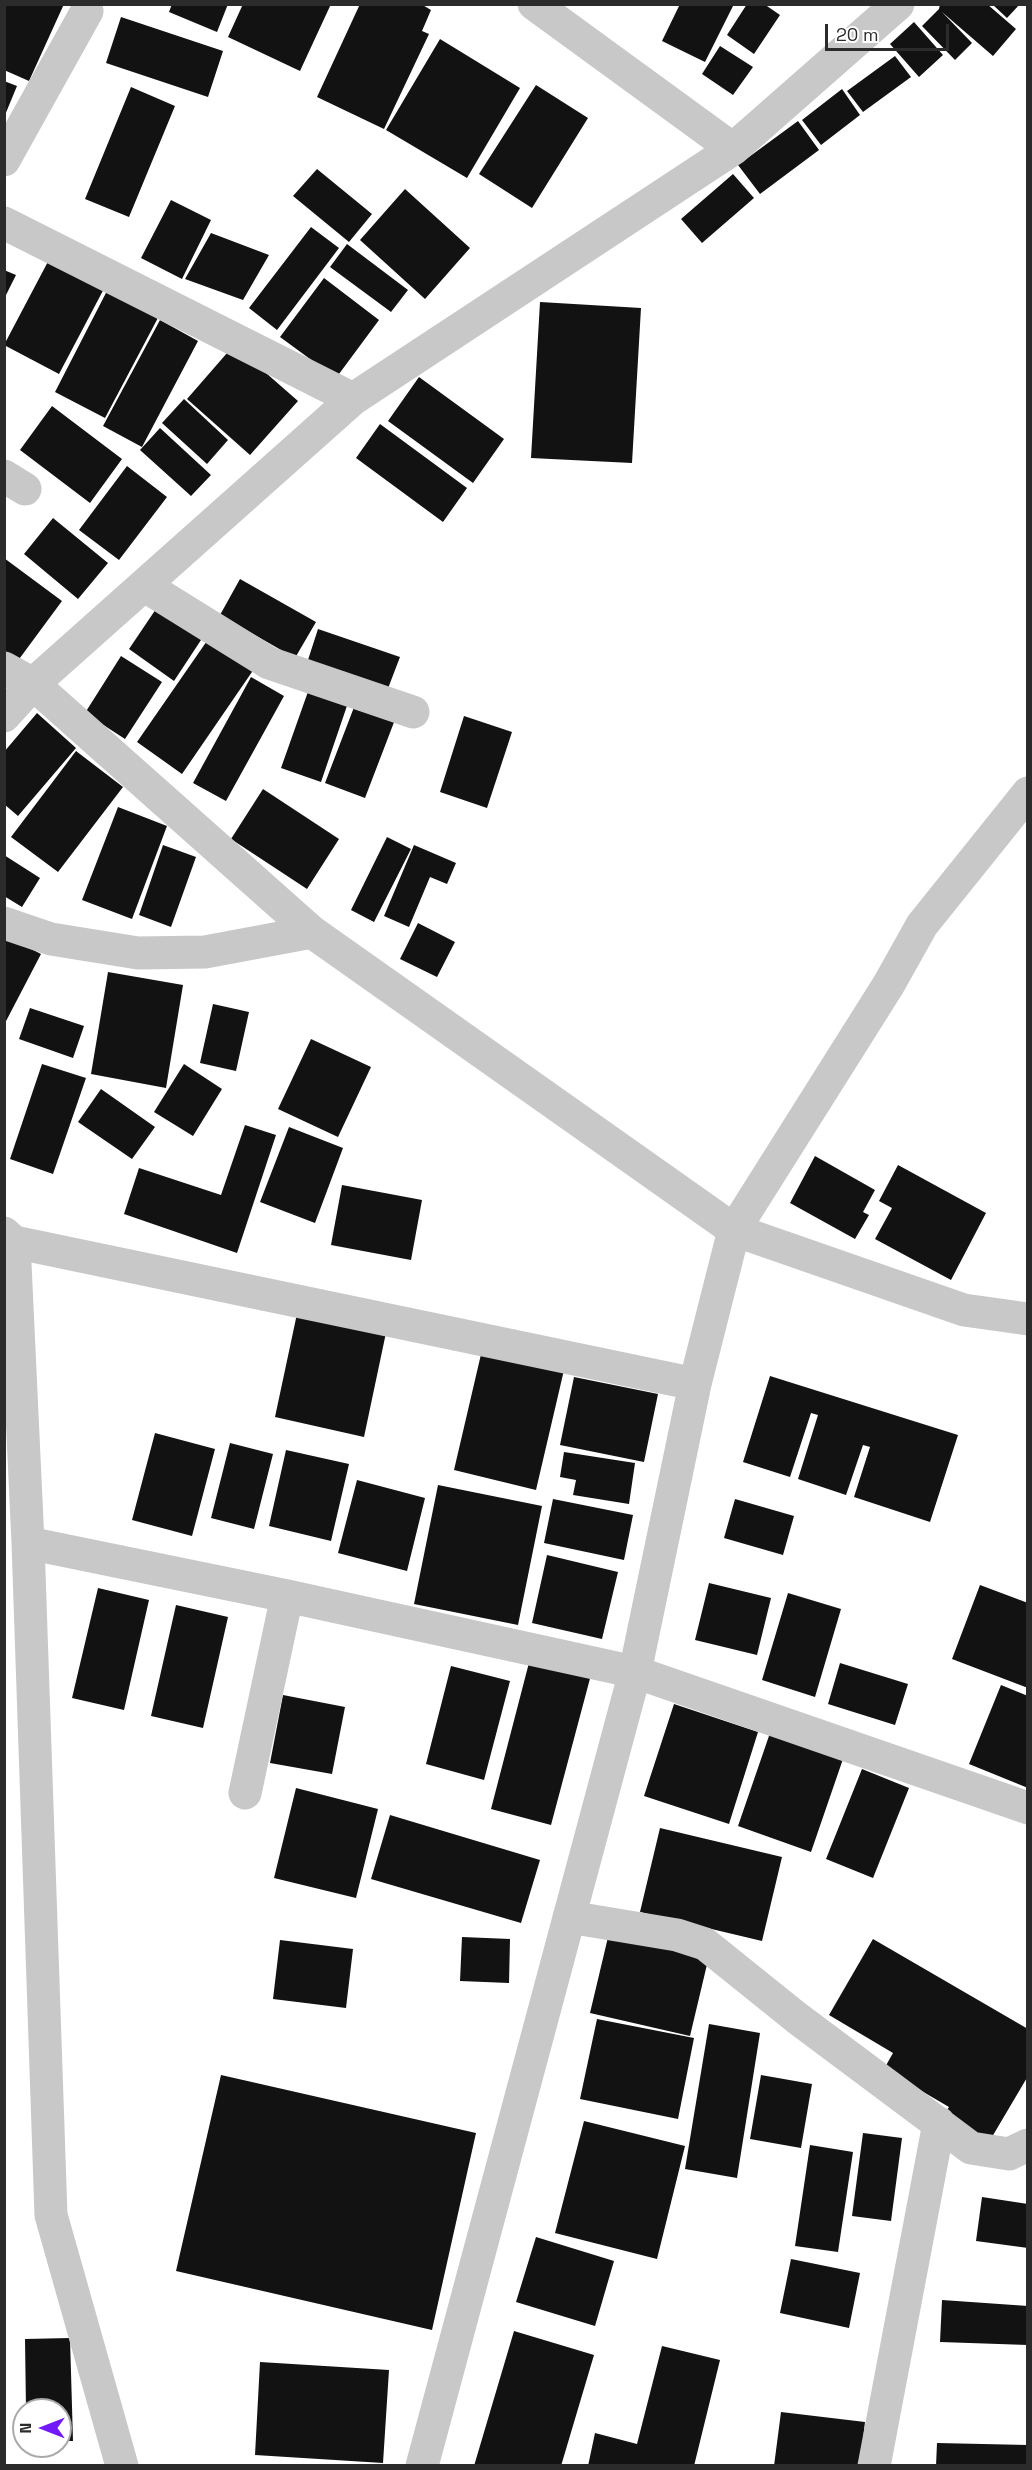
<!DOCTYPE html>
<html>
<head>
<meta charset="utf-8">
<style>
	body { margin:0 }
	#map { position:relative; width:1032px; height:2470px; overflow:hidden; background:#fff; font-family:"Space Grotesk",sans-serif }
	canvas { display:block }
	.frame { position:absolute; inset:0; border:6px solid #2b2b2b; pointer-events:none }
	.north { position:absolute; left:12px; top:2398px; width:60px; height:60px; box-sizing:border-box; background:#fff; border:2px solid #aaa; border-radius:50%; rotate:270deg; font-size:16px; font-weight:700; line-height:24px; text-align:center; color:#2b2b2b }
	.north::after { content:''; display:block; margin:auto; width:21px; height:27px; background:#7119f6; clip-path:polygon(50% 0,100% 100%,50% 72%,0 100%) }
	.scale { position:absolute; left:825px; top:24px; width:124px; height:27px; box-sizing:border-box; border:3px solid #2b2b2b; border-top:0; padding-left:8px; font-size:18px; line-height:21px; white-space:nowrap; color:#2b2b2b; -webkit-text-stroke:4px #fff; paint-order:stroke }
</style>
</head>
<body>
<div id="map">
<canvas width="1032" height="2470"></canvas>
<div class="frame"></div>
<div class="north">N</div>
<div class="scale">20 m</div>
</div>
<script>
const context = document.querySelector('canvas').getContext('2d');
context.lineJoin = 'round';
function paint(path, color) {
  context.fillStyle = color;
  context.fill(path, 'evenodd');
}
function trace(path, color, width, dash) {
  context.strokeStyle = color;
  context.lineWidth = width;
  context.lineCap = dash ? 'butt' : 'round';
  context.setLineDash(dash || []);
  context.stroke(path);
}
const building = new Path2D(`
	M4 4H64L29 81 4 70Z
	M172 4H228L217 32 169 12Z
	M243 4H331L300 71 228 37Z
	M360 4H421L431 10 422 31 429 34 384 129 317 97Z
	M680 4H734L705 62 662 41Z
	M747 4H764L780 15 754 54 727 35Z
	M940 4H987L1016 29 993 56 942 12 972 43 955 60 922 26 939 9Z
	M992 4H1020L1007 18Z
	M121 17 223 51 208 97 106 63Z
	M914 22 943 55 919 77 890 44Z
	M440 39 520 88 467 178 386 130Z
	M720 46 753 67 733 95 702 74Z
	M895 56 911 77 863 112 847 91Z
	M4 81 17 86 5 115H4Z
	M536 85 588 118 532 208 479 174Z
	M131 87 175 106 129 217 85 199Z
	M842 89 860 115 821 145 802 120Z
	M798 121 819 150 760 194 738 165Z
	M317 169 372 214 349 242 293 196Z
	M733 174 754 198 702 243 681 219Z
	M405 189 470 248 425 299 360 240Z
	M171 200 211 220 182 279 141 258Z
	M311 227 339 248 277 330 249 308Z
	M211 233 269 255 243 300 185 279Z
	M347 244 408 290 391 312 330 267Z
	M52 254 107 283 59 374 4 345Z
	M4 270 16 275 4 299Z
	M324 278 379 320 336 378 280 337Z
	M109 287 160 314 105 418 55 392Z
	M540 302 641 308 632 463 531 458Z
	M160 320 198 341 142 447 103 426Z
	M234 345 298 401 250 455 187 399Z
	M419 377 504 439 473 483 388 421Z
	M184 399 228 440 207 464 162 423Z
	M52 406 122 459 90 503 20 450Z
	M380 424 467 488 443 522 356 458Z
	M160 428 211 475 191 496 140 450Z
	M127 466 167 497 119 560 79 530Z
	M53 518 108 563 78 599 24 554Z
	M4 558 62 601 14 666 4 659Z
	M240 579 316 622 295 658 220 615Z
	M158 606 203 637 174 681 129 649Z
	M318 629 400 657 387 691 307 663Z
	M209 638 254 669 182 774 137 742Z
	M121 656 162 682 125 739 85 713Z
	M251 677 284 696 226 801 193 783Z
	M310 686 349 700 321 782 281 768Z
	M356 702 396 717 365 798 325 783Z
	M37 713 76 748 18 816 4 804V752Z
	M464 716 512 732 487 808 440 792Z
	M76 751 123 787 58 872 11 837Z
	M263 789 339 839 307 889 231 839Z
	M118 807 167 826 132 919 82 900Z
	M387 837 411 849 374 922 351 910Z
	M163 845 196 857 171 927 139 915Z
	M414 845 456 863 447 884 430 877 409 927 384 916Z
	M4 855 40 878 22 907 4 896Z
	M418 923 455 942 437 977 400 959Z
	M4 935 41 954 4 1025Z
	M108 972 183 985 166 1088 91 1074Z
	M213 1004 249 1012 236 1071 200 1063Z
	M30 1008 84 1026 73 1058 19 1039Z
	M311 1039 371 1067 338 1137 278 1109Z
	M42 1064 86 1078 53 1174 10 1159Z
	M184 1064 222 1089 193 1136 154 1112Z
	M101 1089 155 1127 132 1159 78 1122Z
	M245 1125 276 1135 237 1253 124 1214 139 1168 221 1195Z
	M289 1127 343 1148 315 1223 260 1202Z
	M815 1156 875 1190 863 1212 869 1215 855 1239 790 1203Z
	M898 1165 986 1213 951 1280 875 1239 892 1208 879 1201Z
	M342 1185 422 1200 411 1260 331 1245Z
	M298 1309 387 1328 364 1437 275 1417Z
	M482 1350 564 1370 536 1490 454 1470Z
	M770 1376 958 1435 930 1522 854 1497 870 1447 863 1445 846 1495 798 1479 818 1415 811 1413 790 1477 743 1462Z
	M574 1377 658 1394 644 1462 560 1445Z
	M155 1433 215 1449 192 1536 132 1520Z
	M230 1443 273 1454 254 1529 211 1518Z
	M286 1450 349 1464 331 1541 269 1526Z
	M564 1452 635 1463 629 1504 573 1495 576 1480 560 1477Z
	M357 1480 425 1498 407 1571 338 1553Z
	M438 1485 542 1506 518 1625 414 1604Z
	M553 1499 633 1515 624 1560 544 1543Z
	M735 1499 794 1516 783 1555 724 1538Z
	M547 1555 618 1572 602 1639 532 1623Z
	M709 1583 771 1598 757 1655 695 1640Z
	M980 1585 1028 1603V1688L952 1659Z
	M98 1588 149 1600 124 1710 72 1698Z
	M788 1593 841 1609 815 1697 762 1680Z
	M176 1605 228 1617 203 1728 151 1716Z
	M531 1655 592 1671 551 1825 491 1809Z
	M840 1663 908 1684 895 1725 828 1704Z
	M451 1666 510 1681 484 1780 426 1764Z
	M1001 1685 1028 1696V1788L969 1764Z
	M283 1695 345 1707 332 1774 270 1763Z
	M674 1704 758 1732 729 1824 644 1796Z
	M770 1733 843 1759 811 1852 738 1826Z
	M862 1769 909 1788 873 1878 826 1859Z
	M296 1788 378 1809 356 1898 274 1878Z
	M390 1815 540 1860 521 1923 371 1879Z
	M660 1828 782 1857 762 1941 640 1912Z
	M609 1933 709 1956 690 2036 590 2013Z
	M462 1937 510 1939 509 1983 460 1981Z
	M873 1939 1028 2029V2076L989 2142 944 2115 949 2107 884 2069 893 2053 829 2015Z
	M280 1940 353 1949 346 2008 273 1999Z
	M597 2019 694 2038 678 2119 580 2099Z
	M709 2024 760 2033 737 2178 685 2169Z
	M221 2075 476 2133 432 2330 176 2271Z
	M761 2075 812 2084 801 2148 750 2139Z
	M584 2121 685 2146 657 2259 555 2233Z
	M863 2133 902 2138 891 2221 852 2216Z
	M810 2145 853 2152 838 2252 795 2246Z
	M982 2197 1028 2204V2248L976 2241Z
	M536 2237 614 2261 595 2326 516 2302Z
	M791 2259 860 2273 849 2328 780 2313Z
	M942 2300 1028 2306V2345L940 2342Z
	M514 2331 594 2355 561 2466H474Z
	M70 2338 73 2441H60V2410H26L25 2339Z
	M662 2346 720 2360 694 2466H588L595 2433 637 2444Z
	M260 2362 389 2370 383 2463 255 2455Z
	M781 2412 865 2422 860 2466H774Z
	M937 2443 1028 2445V2466H936Z`);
const minor = new Path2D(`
	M534 4 733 149
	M4 160 87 11
	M4 223 353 399
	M4 476 25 489
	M145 586 269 663 413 712
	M4 668 33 684 312 932 734 1230 964 1310 1028 1319
	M4 716 33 684 353 399 733 149 898 4
	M4 923 51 939 138 953 205 952 312 932
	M4 1233 14 1242 695 1384
	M14 1242 28 1543 51 2215 122 2466
	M28 1543 287 1596 635 1672 1028 1808
	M245 1793 287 1596
	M569 1917 677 1935 705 1944 797 2018 971 2148 1009 2154 1028 2145
	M422 2466 635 1672 695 1384 734 1230 889 984 922 925 1028 793
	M874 2466 939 2123`);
paint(building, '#121212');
trace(minor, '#c8c8c8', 33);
</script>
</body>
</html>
